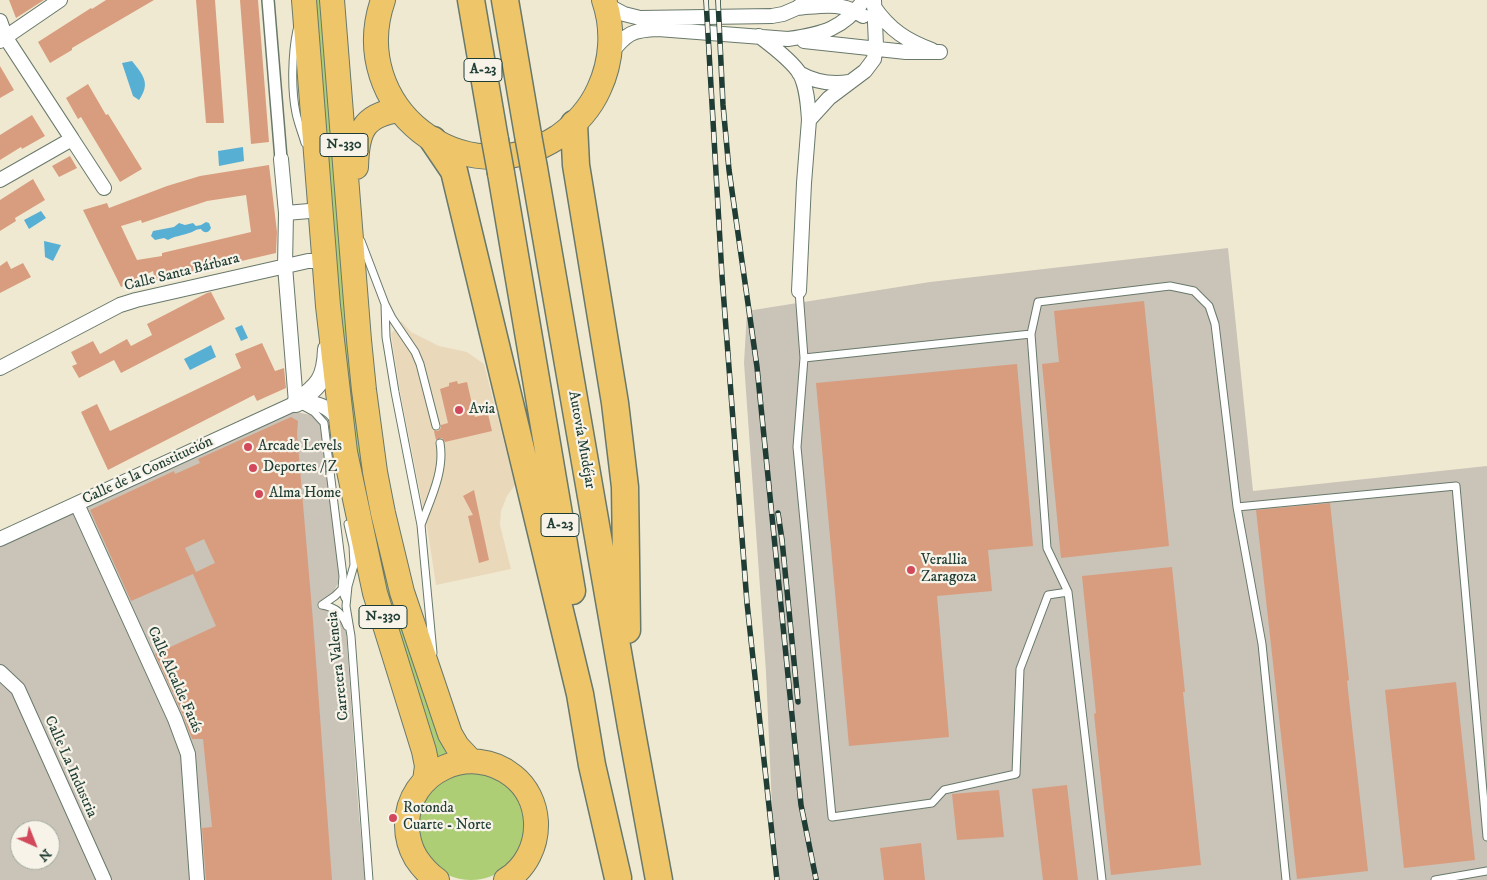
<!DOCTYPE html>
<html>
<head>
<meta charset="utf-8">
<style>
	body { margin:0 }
	#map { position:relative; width:1487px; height:880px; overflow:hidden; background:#f0e9d2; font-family:"IM FELL DW Pica",serif }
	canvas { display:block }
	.north { position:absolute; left:10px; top:820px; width:50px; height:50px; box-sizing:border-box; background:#f7f3e8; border:1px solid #a1aaa0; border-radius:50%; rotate:136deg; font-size:14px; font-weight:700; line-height:20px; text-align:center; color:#1f3d34 }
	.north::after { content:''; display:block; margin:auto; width:18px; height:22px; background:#d1495b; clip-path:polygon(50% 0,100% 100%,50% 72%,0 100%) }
</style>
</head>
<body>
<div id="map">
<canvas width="1487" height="880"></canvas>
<div class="north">N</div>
</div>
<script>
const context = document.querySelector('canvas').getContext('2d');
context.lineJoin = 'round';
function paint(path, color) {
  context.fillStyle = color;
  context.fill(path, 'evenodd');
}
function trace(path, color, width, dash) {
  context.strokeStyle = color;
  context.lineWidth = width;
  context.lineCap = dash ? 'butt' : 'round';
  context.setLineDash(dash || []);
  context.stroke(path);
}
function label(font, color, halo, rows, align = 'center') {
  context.font = font + ' "IM FELL DW Pica",serif';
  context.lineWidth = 4.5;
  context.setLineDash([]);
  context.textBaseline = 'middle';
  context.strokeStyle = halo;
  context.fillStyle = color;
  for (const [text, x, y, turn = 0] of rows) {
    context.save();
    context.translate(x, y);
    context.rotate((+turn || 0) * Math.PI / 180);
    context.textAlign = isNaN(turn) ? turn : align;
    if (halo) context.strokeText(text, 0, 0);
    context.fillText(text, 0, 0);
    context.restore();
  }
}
const built = new Path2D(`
	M401 321 411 332 439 346 467 352 484 364 515 485 507 496 501 511 500 525 511 569 436 585 428 533 400 391 391 334Z`);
const industrial = new Path2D(`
	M1228 248 1253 491 1487 466V880H780L774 853 766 672 744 363 747 311 930 282Z
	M289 412 301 413 311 415 316 419 320 425 331 504 339 574 338 583 332 595 333 611 338 616 346 630 358 803 365 880H0V539ZM20 830H50V860H20Z`);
const green = new Path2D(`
	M315 0H326L345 257 421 677 446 753V755L438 759 413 693 371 545 338 354Z
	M417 826a54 54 0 1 1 108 0a54 54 0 1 1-108 0Z`);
const water = new Path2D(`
	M132 61C143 75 151 83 139 100L133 96 122 63Z
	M243 147 244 161 219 166 218 151Z
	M41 211 46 218 29 229 24 220Z
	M206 222 209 223 211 228C209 233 204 234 201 229 195 229 194 232 189 233 181 236 174 236 168 240L164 238 155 240 151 236 153 231 174 227 179 223 185 225 193 223 196 226 201 225Z
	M44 241 61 245 53 261 45 257Z
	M242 325 248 338 241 341 235 328Z
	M211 345 216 357 190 370 184 359Z`);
const building = new Path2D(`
	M9 0H44L16 18Z
	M106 0H154L72 48V50L50 63 38 42 91 8 92 9Z
	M196 0H215L224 123H206Z
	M240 0H258L269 142 251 144Z
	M0 66 14 90 0 98Z
	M88 84 106 115 108 114 142 169 120 182 81 117 78 119 66 98Z
	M32 115 45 136 22 149 21 147 0 160V135Z
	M70 156 77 168 59 177 52 166Z
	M269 165 277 232 276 253 155 281 153 271 121 287 83 210 107 203 109 208 167 186 200 176ZM246 195 251 232 162 253V256L137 260 121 226 141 220 142 223 207 201Z
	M33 179 45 200 15 218 16 221 0 231V200Z
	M7 261 11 269 23 263 31 277 0 293V266Z
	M211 292 225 319 121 373 114 360 79 378 72 366 77 364 71 352 93 341 100 354 127 339 131 346 152 335 147 324 207 293Z
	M1144 301 1169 546 1061 558 1042 364 1059 362 1054 311Z
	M262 343 275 371 284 368 286 388 257 401 254 395 108 470 81 412 97 404 110 431 241 368 235 354Z
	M1017 364 1033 546 988 550 992 591 937 596 949 737 849 746 816 383Z
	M457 381 458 384 467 382 475 417 488 414 492 431 445 442 442 438 436 440 434 431H438L441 428V425L448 423 440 389 449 386V383Z
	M291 417 298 421 297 434 313 621 332 880H206L202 828 212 827 203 739H192L183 715 155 654 216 626 193 574 131 601 90 510 174 471 175 474 200 463 198 459ZM204 539 215 563 196 572 185 548Z
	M474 490 489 560 479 563 468 516 473 515 463 496Z
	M1330 503 1349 680 1347 681 1368 871 1297 879 1256 510Z
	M1172 567 1185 692H1183L1201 865 1111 875 1094 714 1096 713 1082 576Z
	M1456 682 1475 860 1404 868 1385 690Z
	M1067 785 1078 880H1043L1032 789Z
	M999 790 1004 837 957 840 952 794Z
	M921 843 925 880H884L880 848Z`);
const service = new Path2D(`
	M297 30C292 54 291 89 296 113 298 123 302 133 305 143
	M361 241 385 304 392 318 415 352 420 364 436 426
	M799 291 804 358 1031 334
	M385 304 386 337 395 392 421 525 433 653
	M804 358 797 447 832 817 932 803 944 790 1016 774 1020 669 1048 595 1068 592
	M303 406 314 412 324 423 343 576 342 589 345 598
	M1237 507 1456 486 1487 837
	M348 524 353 546 354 565 348 586 346 606 351 636 369 880
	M421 525C430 500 445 471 440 443
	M322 605C337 608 341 612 347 626
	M322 605 335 596 342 589
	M1102 880 1068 592 1047 548 1031 334 1038 302 1170 286 1194 291 1209 306 1215 324 1237 507 1262 644 1286 880
	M1435 880 1487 871`);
const pedestrian = new Path2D(`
	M268 0 281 159`);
const minor = new Path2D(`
	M605 4 624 14 640 18 772 16 783 14 797 8 808 0
	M874 7C890 30 907 41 932 50
	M797 8C823 6 840 1 863 16
	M0 21 6 38 72 139 0 180
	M759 36C771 45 793 62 800 74 807 87 808 106 809 120L804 183 799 291
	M0 41 60 0
	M804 41 906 52H940
	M610 54C627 33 632 30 658 29L788 39C823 34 843 29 864 0
	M799 73C815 82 830 85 849 82
	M809 120 829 98 865 71 874 59 876 45 874 0
	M72 139 104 188
	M281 159 286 213 285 266 296 403
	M286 213 321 210
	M0 368 120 305 136 300 308 261H325
	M77 504 175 719 188 754 197 880
	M0 539 296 403C315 401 330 405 340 423
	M0 672 18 689 104 880`);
const tertiary = new Path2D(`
	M296 403C319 386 326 379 327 349`);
const trunk = new Path2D(`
	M304 0 328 306 345 452 375 593 424 751 427 766 425 781
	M332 0 359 340 364 390 375 472 383 513 402 592 450 734 457 746 471 761
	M383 0C346 106 463 199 558 137 575 125 590 109 599 89 612 61 614 29 604 0
	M356 167C357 133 362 115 399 110
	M437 880C428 874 422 867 416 858 410 848 407 837 407 825 407 771 471 742 513 776 527 787 535 804 536 822 537 845 526 868 506 880`);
const motorway = new Path2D(`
	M471 0 495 140
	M505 0 528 135
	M574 124 576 165 615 403 625 487 627 630
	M433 140 454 171 580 694 592 765 618 878
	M534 168 631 727 659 880
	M501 173 572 591`);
const rail = new Path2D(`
	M706 0 722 276 747 603 777 880
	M718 0 723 105 729 170 757 367 801 805 816 879
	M778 513 782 540 798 702`);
const motorwayBridge = new Path2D(`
	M528 135 534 168
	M495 140 501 173`);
const markers = [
	[459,410,5,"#d1495b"],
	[248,447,5,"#d1495b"],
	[253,468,5,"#d1495b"],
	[259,494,5,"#d1495b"],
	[911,570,5,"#d1495b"],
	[393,818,5,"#d1495b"]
];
const shields = [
	[483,70,38],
	[344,145,48],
	[560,525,38],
	[383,617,48]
];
const shieldNames = [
	["A-23",483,70],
	["N-330",344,145],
	["A-23",560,525],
	["N-330",383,617]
];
const streetNames = [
	["Calle Santa Bárbara",182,273,-14],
	["Autovía Mudéjar",581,440,80],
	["Calle de la Constitución",148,471,-25],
	["Carretera Valencia",339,666,-96],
	["Calle Alcalde Fatás",174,680,66],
	["Calle La Industria",70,767,66]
];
const poiNames = [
	["Avia",469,410],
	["Arcade Levels",258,447],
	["Deportes /|Z",263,468],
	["Alma Home",269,494],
	["Verallia",921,561],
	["Zaragoza",921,578],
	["Rotonda",403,809],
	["Cuarte - Norte",403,826]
];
paint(built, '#ead8ba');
paint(industrial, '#cac3b8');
paint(green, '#aece76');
paint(water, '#58afd4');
paint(building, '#d89d7e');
trace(service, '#68796b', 9);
trace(pedestrian, '#68796b', 14);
trace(minor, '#68796b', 16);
trace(tertiary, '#68796b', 20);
trace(trunk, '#68796b', 26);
trace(motorway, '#68796b', 29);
trace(service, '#fff', 7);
trace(pedestrian, '#fff', 11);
trace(minor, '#fff', 14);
trace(tertiary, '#fff', 18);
trace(trunk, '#eec569', 24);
trace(motorway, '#eec569', 26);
trace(rail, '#1f3d34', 5.5);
trace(rail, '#f7f3e8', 4, [11]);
trace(motorwayBridge, '#68796b', 29, []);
trace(motorwayBridge, '#eec569', 26);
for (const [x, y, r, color] of markers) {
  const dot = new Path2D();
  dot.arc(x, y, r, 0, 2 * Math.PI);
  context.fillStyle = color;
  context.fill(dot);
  trace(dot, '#f7f3e8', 2);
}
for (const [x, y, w] of shields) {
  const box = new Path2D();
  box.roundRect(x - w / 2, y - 11.5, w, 23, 4);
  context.fillStyle = '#f7f3e8';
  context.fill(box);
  trace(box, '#1f3d34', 1);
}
label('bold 14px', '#1f3d34', null, shieldNames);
label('15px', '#1f3d34', '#f7f3e8', streetNames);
label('15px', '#1f3d34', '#f7f3e8', poiNames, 'left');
</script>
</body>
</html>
